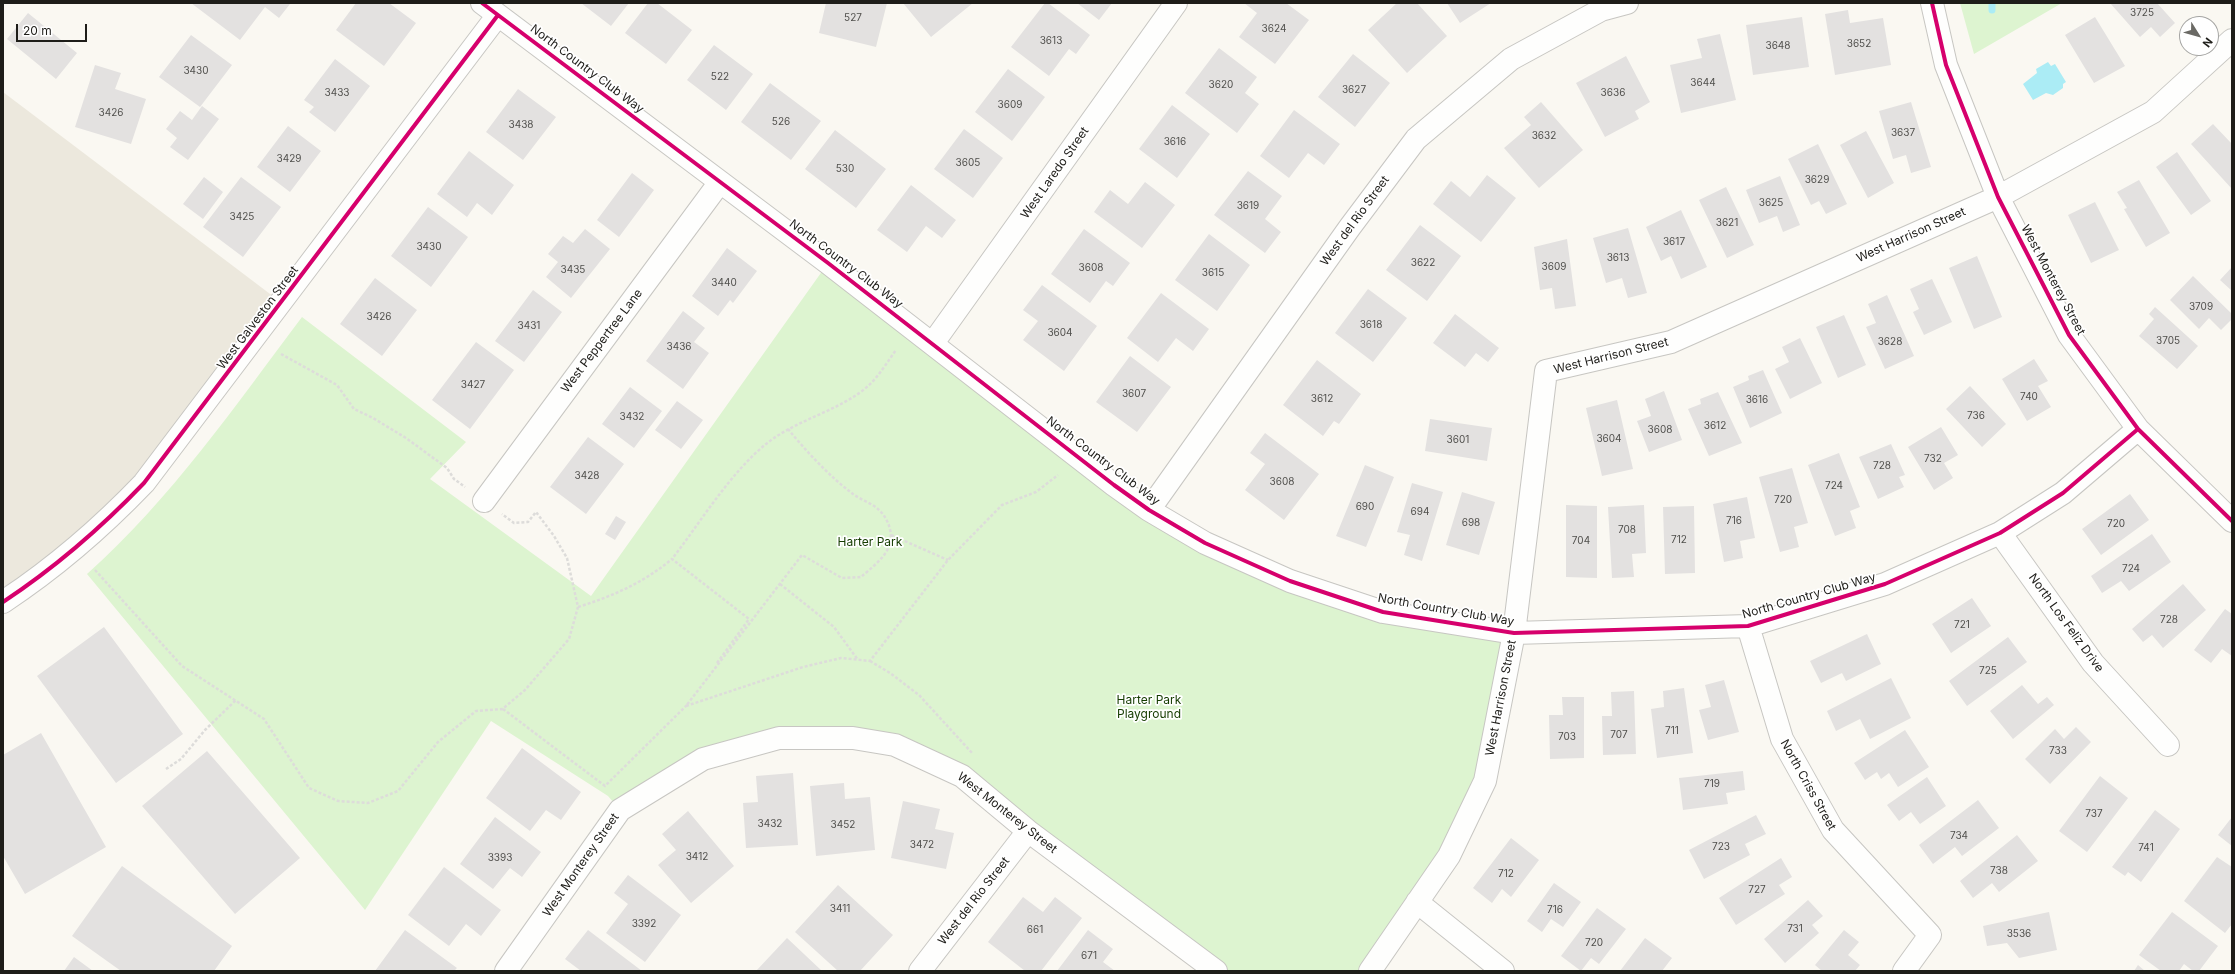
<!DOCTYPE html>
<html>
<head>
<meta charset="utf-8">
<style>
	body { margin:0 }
	#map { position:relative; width:2235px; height:974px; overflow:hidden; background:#faf8f2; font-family:Inter,sans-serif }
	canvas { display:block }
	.frame { position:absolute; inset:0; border:4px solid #1e1d19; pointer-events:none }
	.north { position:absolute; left:2179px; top:16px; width:40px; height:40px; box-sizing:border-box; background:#fff; border:1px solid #a5a5a3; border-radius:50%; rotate:127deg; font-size:11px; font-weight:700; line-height:16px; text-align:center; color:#1e1d19 }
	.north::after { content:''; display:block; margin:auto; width:14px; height:18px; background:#6b6a65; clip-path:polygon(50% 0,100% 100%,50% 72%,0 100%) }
	.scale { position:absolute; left:16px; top:24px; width:71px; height:18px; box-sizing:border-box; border:2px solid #1e1d19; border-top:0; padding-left:5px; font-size:12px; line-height:14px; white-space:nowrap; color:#1e1d19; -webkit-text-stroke:3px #fff; paint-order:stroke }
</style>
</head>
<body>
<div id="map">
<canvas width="2235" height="974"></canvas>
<div class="frame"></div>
<div class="north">N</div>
<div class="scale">20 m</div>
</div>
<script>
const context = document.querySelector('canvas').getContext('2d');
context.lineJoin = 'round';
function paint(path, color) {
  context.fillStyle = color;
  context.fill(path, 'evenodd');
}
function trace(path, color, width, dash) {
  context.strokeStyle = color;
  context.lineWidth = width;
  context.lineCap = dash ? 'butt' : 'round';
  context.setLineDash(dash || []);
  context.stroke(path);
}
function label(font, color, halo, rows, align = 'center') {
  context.font = font + ' Inter,sans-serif';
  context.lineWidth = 3.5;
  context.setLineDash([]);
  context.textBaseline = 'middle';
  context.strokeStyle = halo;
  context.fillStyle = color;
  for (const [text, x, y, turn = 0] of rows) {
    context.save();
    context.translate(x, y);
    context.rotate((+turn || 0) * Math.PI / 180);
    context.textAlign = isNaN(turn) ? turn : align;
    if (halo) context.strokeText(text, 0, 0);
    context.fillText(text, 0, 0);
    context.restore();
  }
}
const built = new Path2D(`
	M3 92 282 303 167 454 3 602Z`);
const green = new Path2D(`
	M1960 3H2062L1974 54Z
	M828 263 1114 485 1290 581 1514 633 1485 781 1370 971H1216L1028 831 895 745 739 749 620 810 608 796 491 721 365 910 87 574C171 499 235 406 302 317L466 442 430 479 591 596Z`);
const water = new Path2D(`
	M2048 62 2051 66 2055 64 2066 82 2063 84V88L2053 95 2046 93 2033 100 2023 84 2037 73 2036 69Z`);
const stream = new Path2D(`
	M1992 10V3`);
const building = new Path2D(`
	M191 3H289L290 4 279 18 265 7 240 40Z
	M356 3H389L416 23 384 66 336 30Z
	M581 3H629L611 26Z
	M648 3H657L692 30 666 64 625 33Z
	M826 3H887L876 47 819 33Z
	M903 3H973L931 37Z
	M1045 3H1048L1090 35 1076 54 1069 49 1049 76 1011 47Z
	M1077 3H1112L1099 20Z
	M1244 3H1286L1309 20 1275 64 1239 37 1257 13Z
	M1397 3H1417L1447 36 1407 73 1368 30Z
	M1447 3H1491L1460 23Z
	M2110 3H2157L2175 23 2160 37 2151 27 2140 37Z
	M1848 10 1850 23 1883 18 1891 65 1835 75 1825 14Z
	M28 13 77 53 56 79 7 39Z
	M1802 17 1809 67 1753 75 1746 25Z
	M2095 17 2125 66 2094 83 2065 35Z
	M1720 34 1736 100 1681 113 1670 65 1702 58 1697 39Z
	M191 35 232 65 200 107 159 77Z
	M714 45 753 74 726 110 687 80Z
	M1219 48 1257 77 1245 93 1259 104 1237 133 1185 93Z
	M1353 54 1390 83 1355 127 1318 97Z
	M1626 56 1650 102 1635 111 1639 119 1605 137 1576 83Z
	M335 59 370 86 335 132 309 112 314 107 304 100Z
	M95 65 121 73 115 89 146 99 131 144 75 127Z
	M1008 69 1045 97 1012 141 975 112Z
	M770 83 821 121 791 160 741 122Z
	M518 89 556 117 523 160 486 132Z
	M1541 102 1583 150 1539 188 1504 148 1531 125 1524 117Z
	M1911 102 1931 167 1911 173 1906 155 1893 159 1879 111Z
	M1172 105 1210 134 1177 178 1139 149Z
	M202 106 219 119 188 160 170 147 177 138 166 129 180 111 192 120Z
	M1294 110 1340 144 1324 165 1308 153 1289 178 1260 156Z
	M2213 124 2232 144V189L2191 144Z
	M288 126 321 151 290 192 257 167Z
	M964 129 1003 158 973 198 934 169Z
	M835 130 886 169 856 208 805 169Z
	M1866 131 1894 183 1868 198 1840 145Z
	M1818 144 1847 204 1826 214 1819 201 1811 205 1788 159Z
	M469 151 514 185 492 215 477 203 467 217 437 194Z
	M2177 152 2211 201 2191 215 2156 167Z
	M1248 171 1282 196 1265 219 1281 232 1265 253 1214 215Z
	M632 173 654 190 619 237 597 220Z
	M1487 175 1516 198 1481 242 1433 204 1451 181 1470 197Z
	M1780 176 1800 225 1783 232 1777 216 1759 223 1746 190Z
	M204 177 223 192 203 219 183 204Z
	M241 177 281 207 243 257 203 227Z
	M2139 180 2170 233 2146 247 2124 209 2127 208 2117 192Z
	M1145 182 1175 205 1142 248 1094 212 1110 190 1128 204Z
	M911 185 956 220 942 238 926 226 907 252 877 230Z
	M1726 187 1754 245 1727 258 1699 200Z
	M2095 202 2119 250 2091 263 2068 215Z
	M428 207 468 237 431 287 391 256Z
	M1681 210 1707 267 1681 279 1671 256 1661 261 1646 227Z
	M1420 225 1461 256 1427 301 1386 270Z
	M1628 228 1647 293 1628 298 1622 278 1606 283 1593 238Z
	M585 229 610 249 571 298 546 277 558 262 548 254 563 236 573 243Z
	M1084 229 1130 263 1113 286 1106 281 1090 303 1051 274Z
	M1209 234 1250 265 1217 311 1175 280Z
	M1567 239 1576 306 1555 309 1552 288 1540 290 1534 247Z
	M727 248 757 271 733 303 730 300 718 316 692 296Z
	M1977 256 2002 317 1974 329 1949 268Z
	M2232 267V291L2220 280Z
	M2193 276 2232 314V319L2221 330 2209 318 2199 329 2170 300Z
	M375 278 417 310 382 356 340 324Z
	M1932 279 1952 322 1924 335 1913 312 1919 309 1910 289Z
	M1042 285 1097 326 1064 371 1023 340 1038 321 1023 310Z
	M1368 289 1407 318 1373 362 1335 333Z
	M533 290 562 312 524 362 495 341Z
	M1161 293 1209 329 1193 351 1176 338 1158 362 1127 338Z
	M1887 295 1914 356 1885 369 1866 327 1876 323 1868 304Z
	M2155 307 2198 346 2177 369 2139 336 2154 319 2149 314Z
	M683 311 705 328 694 342 709 353 683 389 646 361Z
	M1455 314 1499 348 1488 362 1476 353 1465 367 1433 343Z
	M1844 315 1866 365 1838 378 1816 327Z
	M1800 338 1822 383 1790 399 1775 369 1789 362 1782 347Z
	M476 342 514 370 470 429 432 400Z
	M1130 356 1171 387 1137 432 1096 402Z
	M2034 359 2048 381 2038 386 2051 407 2027 421 2002 379Z
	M1317 360 1361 394 1339 424 1334 421 1323 436 1283 405Z
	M1763 370 1782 413 1750 428 1733 387 1749 380 1748 376Z
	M1970 386 2006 424 1982 447 1946 409Z
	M630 387 662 411 634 448 602 424Z
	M1664 391 1682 440 1649 452 1637 421 1651 416 1645 399Z
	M1718 392 1742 443 1709 456 1688 409 1701 404 1700 399Z
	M1617 400 1633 469 1602 476 1586 408Z
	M677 401 703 420 681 449 655 430Z
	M1430 419 1492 428 1487 461 1425 451Z
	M1941 427 1958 455 1944 463 1953 478 1934 490 1908 447Z
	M1265 433 1319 474 1284 520 1245 490 1265 464 1250 453Z
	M588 437 624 464 586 514 550 487Z
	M1891 444 1905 475 1899 477 1904 487 1878 499 1859 457Z
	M1839 453 1860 507 1850 511 1856 528 1835 536 1808 465Z
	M1365 465 1394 477 1366 547 1336 536Z
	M1792 468 1808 523 1794 527 1799 547 1780 552 1759 477Z
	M1412 483 1443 492 1422 561 1404 555 1410 535 1397 532Z
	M1462 492 1495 502 1479 555 1446 545Z
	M2130 494 2149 520 2101 555 2082 529Z
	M1747 497 1755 538 1740 541 1743 558 1724 562 1713 504Z
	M1566 505 1597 506V578L1566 577Z
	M1644 505 1646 553 1632 554 1634 577 1612 578 1608 507Z
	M1694 506 1695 573 1665 574 1663 507Z
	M616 516 626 522 615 540 605 534Z
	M2152 534 2171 562 2129 591 2121 581 2102 593 2091 576Z
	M2183 584 2206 610 2163 648 2152 635 2143 642 2132 629Z
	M1972 598 1991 626 1951 653 1932 624Z
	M2225 609 2232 614V656L2222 649 2211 663 2194 650Z
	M104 627 183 734 116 783 37 676Z
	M1867 634 1881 664 1846 681 1842 673 1821 683 1810 661Z
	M2008 637 2027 662 1967 706 1949 681Z
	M1891 678 1911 718 1870 739 1860 719 1836 731 1827 711Z
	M1724 680 1739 732 1708 740 1699 710 1711 707 1705 685Z
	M2022 685 2038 704 2047 697 2054 705 2013 739 1990 711Z
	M1684 688 1693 753 1657 758 1651 709 1664 707 1663 691Z
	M1634 691 1636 754 1603 755 1602 716H1612L1611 692Z
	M1562 697H1584V758L1550 759 1549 715H1563Z
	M2076 727 2091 742 2050 784 2025 759 2055 729 2064 739Z
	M1905 730 1929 767 1898 787 1889 773 1881 779 1877 772 1865 780 1854 763Z
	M41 733 106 847 25 894 3 856V755Z
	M522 748 581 792 561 820 546 810 530 831 486 798Z
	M207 751 300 858 235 914 142 806Z
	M1743 771 1745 790 1726 793 1728 804 1683 810 1679 778Z
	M793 773 798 845 746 848 743 803 758 802 756 776Z
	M2100 776 2128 798 2087 852 2059 831Z
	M1927 777 1946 806 1920 824 1911 812 1899 821 1887 805Z
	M844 783 845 799 870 797 875 850 816 856 810 786Z
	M1978 800 1999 828 1962 856 1955 847 1933 864 1919 845Z
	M903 801 940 809 935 829 954 833 946 869 891 858Z
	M2155 810 2180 829 2141 882 2128 872 2125 876 2112 867Z
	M688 811 734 866 691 903 658 865 676 850 662 834Z
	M1756 815 1766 834 1745 844 1750 855 1704 879 1689 850Z
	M495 817 541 852 522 877 510 868 493 889 460 864Z
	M2232 817V846L2218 835Z
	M2017 835 2038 861 1999 892 1992 883 1973 898 1960 881Z
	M1511 838 1539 860 1511 897 1502 889 1492 903 1473 888Z
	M2217 857 2232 867V924L2225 933 2184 901Z
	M1781 858 1792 877 1779 885 1785 894 1736 925 1719 898Z
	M122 866 232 946 214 971H121L72 936Z
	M444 867 501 910 481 936 466 924 449 946 408 915Z
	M628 875 681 915 645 962 606 933 628 904 614 893Z
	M1554 883 1581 902 1563 927 1551 919 1542 932 1527 921Z
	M838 885 893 935 860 971H838L795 932Z
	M1023 897 1043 912 1055 897 1082 918 1041 971H1025L988 942Z
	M1808 900 1823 916 1812 925 1819 933 1785 963 1764 939Z
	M1597 908 1626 929 1599 964 1591 958 1581 971 1561 956Z
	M2049 912 2057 950 2019 958 2007 943 1987 946 1983 926Z
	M2172 912 2218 946 2199 971H2193L2184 964 2179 971H2161L2139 955Z
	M405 930 457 968 454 971H375Z
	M588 930 642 971H581L565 959Z
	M1088 930 1113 949 1103 962 1115 971H1057Z
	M1844 930 1859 942 1848 955 1860 965 1855 971H1822L1815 965Z
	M787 938 822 971H756Z
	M1645 938 1672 958 1662 971H1620Z
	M74 957 93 971H64Z
	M2138 965 2145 971H2134Z`);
const path = new Path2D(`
	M281 354 337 385 354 409 373 418 406 438 447 468 454 479 465 487
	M788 429C806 451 830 477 853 494 861 500 872 503 879 510 888 518 894 534 889 546 885 558 870 569 861 577L842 578 802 555 686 706 803 667 841 658 870 661 948 560 1002 505 1036 492 1058 475
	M891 535 948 560
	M95 570 182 666 264 719 309 788 338 801 368 803 398 791 438 742 476 711 503 709 506 706 525 690 569 639 578 607 567 558 554 536 536 512 528 522 514 523 502 514
	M780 584 834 627 858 660
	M578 607C613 596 643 583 672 559
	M870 661 890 673 919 695 973 754
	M717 663 749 619 672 559C700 523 730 473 766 444 797 419 840 411 868 386 879 376 888 361 896 350
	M503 709 605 786 687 705
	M166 769 181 759 205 730 236 700`);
const minor = new Path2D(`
	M482 3 828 263 1114 485 1149 510 1205 543 1290 581 1383 612 1514 633 1748 626 1885 584 2000 533 2063 493 2138 429
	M1932 3 1946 65 1998 197 2069 335 2138 429 2232 521
	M933 343 1176 3
	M484 501 720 182
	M1149 510 1350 227 1416 139 1511 59 1601 10 1627 3
	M2000 533 2093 663 2168 745
	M3 602C56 567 99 530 144 483L498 15
	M1748 626 1782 739 1833 830 1930 935 1904 971
	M1417 902 1503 971
	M506 971 620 810 703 759 779 738H853L895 745 962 776 1028 831 1216 971
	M920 971 1028 831
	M1370 971 1449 856 1485 781 1514 633 1546 371 1671 342 1998 197 2153 112 2232 40`);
const cycleway = new Path2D(`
	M482 3 828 263 1114 485 1149 510 1205 543 1290 581 1383 612 1514 633 1748 626 1885 584 2000 533 2063 493 2138 429
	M1932 3 1946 65 1998 197 2069 335 2138 429 2232 521
	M3 602C56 567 99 530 144 483L498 15`);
const numberNames = [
	["3725",2142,13],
	["527",853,18],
	["3624",1274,29],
	["3613",1051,41],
	["3652",1859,44],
	["3648",1778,46],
	["3430",196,71],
	["522",720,77],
	["3644",1703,83],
	["3620",1221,85],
	["3627",1354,90],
	["3433",337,93],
	["3636",1613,93],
	["3609",1010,105],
	["3426",111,113],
	["526",781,122],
	["3438",521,125],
	["3637",1903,133],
	["3632",1544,136],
	["3616",1175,142],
	["3429",289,159],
	["3605",968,163],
	["530",845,169],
	["3629",1817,180],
	["3625",1771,203],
	["3619",1248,206],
	["3425",242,217],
	["3621",1727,223],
	["3617",1674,242],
	["3430",429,247],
	["3613",1618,258],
	["3622",1423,263],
	["3609",1554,267],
	["3608",1091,268],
	["3435",573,270],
	["3615",1213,273],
	["3440",724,283],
	["3709",2201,307],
	["3426",379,317],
	["3618",1371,325],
	["3431",529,326],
	["3604",1060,333],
	["3705",2168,341],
	["3628",1890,342],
	["3436",679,347],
	["3427",473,385],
	["3607",1134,394],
	["740",2029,397],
	["3612",1322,399],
	["3616",1757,400],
	["736",1976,416],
	["3432",632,417],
	["3612",1715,426],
	["3608",1660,430],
	["3604",1609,439],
	["3601",1458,440],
	["732",1933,459],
	["728",1882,466],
	["3428",587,476],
	["3608",1282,482],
	["724",1834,486],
	["720",1783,500],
	["690",1365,507],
	["694",1420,512],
	["716",1734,521],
	["698",1471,523],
	["720",2116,524],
	["708",1627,530],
	["712",1679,540],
	["704",1581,541],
	["724",2131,569],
	["728",2169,620],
	["721",1962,625],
	["725",1988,671],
	["711",1672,731],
	["707",1619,735],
	["703",1567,737],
	["733",2058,751],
	["719",1712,784],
	["737",2094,814],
	["3432",770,824],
	["3452",843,825],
	["734",1959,836],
	["3472",922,845],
	["723",1721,847],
	["741",2146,848],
	["3412",697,857],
	["3393",500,858],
	["738",1999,871],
	["712",1506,874],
	["727",1757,890],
	["3411",840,909],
	["716",1555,910],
	["3392",644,924],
	["731",1795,929],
	["661",1035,930],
	["3536",2019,934],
	["720",1594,943],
	["671",1089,956]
];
const streetNames = [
	["North Country Club Way",587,69,37],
	["West Laredo Street",1055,173,-55],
	["West del Rio Street",1355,221,-54],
	["West Harrison Street",1911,235,-24],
	["North Country Club Way",846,264,37],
	["West Monterey Street",2053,280,62],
	["West Galveston Street",258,318,-53],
	["West Peppertree Lane",602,341,-53],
	["West Harrison Street",1611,356,-14],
	["North Country Club Way",1103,461,37],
	["North Country Club Way",1809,596,-16],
	["North Country Club Way",1446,610,10],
	["North Los Feliz Drive",2066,623,54],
	["West Harrison Street",1501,698,-79],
	["North Criss Street",1808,785,61],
	["West Monterey Street",1007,813,38],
	["West Monterey Street",581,865,-55],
	["West del Rio Street",974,901,-52]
];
const parkNames = [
	["Harter Park",870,542],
	["Harter Park",1149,700],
	["Playground",1149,714]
];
paint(built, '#ece8dd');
paint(green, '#ddf4d0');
paint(water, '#abecf5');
trace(stream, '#abecf5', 7);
paint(building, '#e3e1e0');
trace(minor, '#c7c6c2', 24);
trace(path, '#dddcda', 2.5, [3, 2]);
trace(minor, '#fefefd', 22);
trace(cycleway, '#d6006c', 4);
label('10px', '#504f4c', null, numberNames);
label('12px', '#1e1d19', '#fff', streetNames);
label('12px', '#153c00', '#fff', parkNames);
</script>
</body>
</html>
